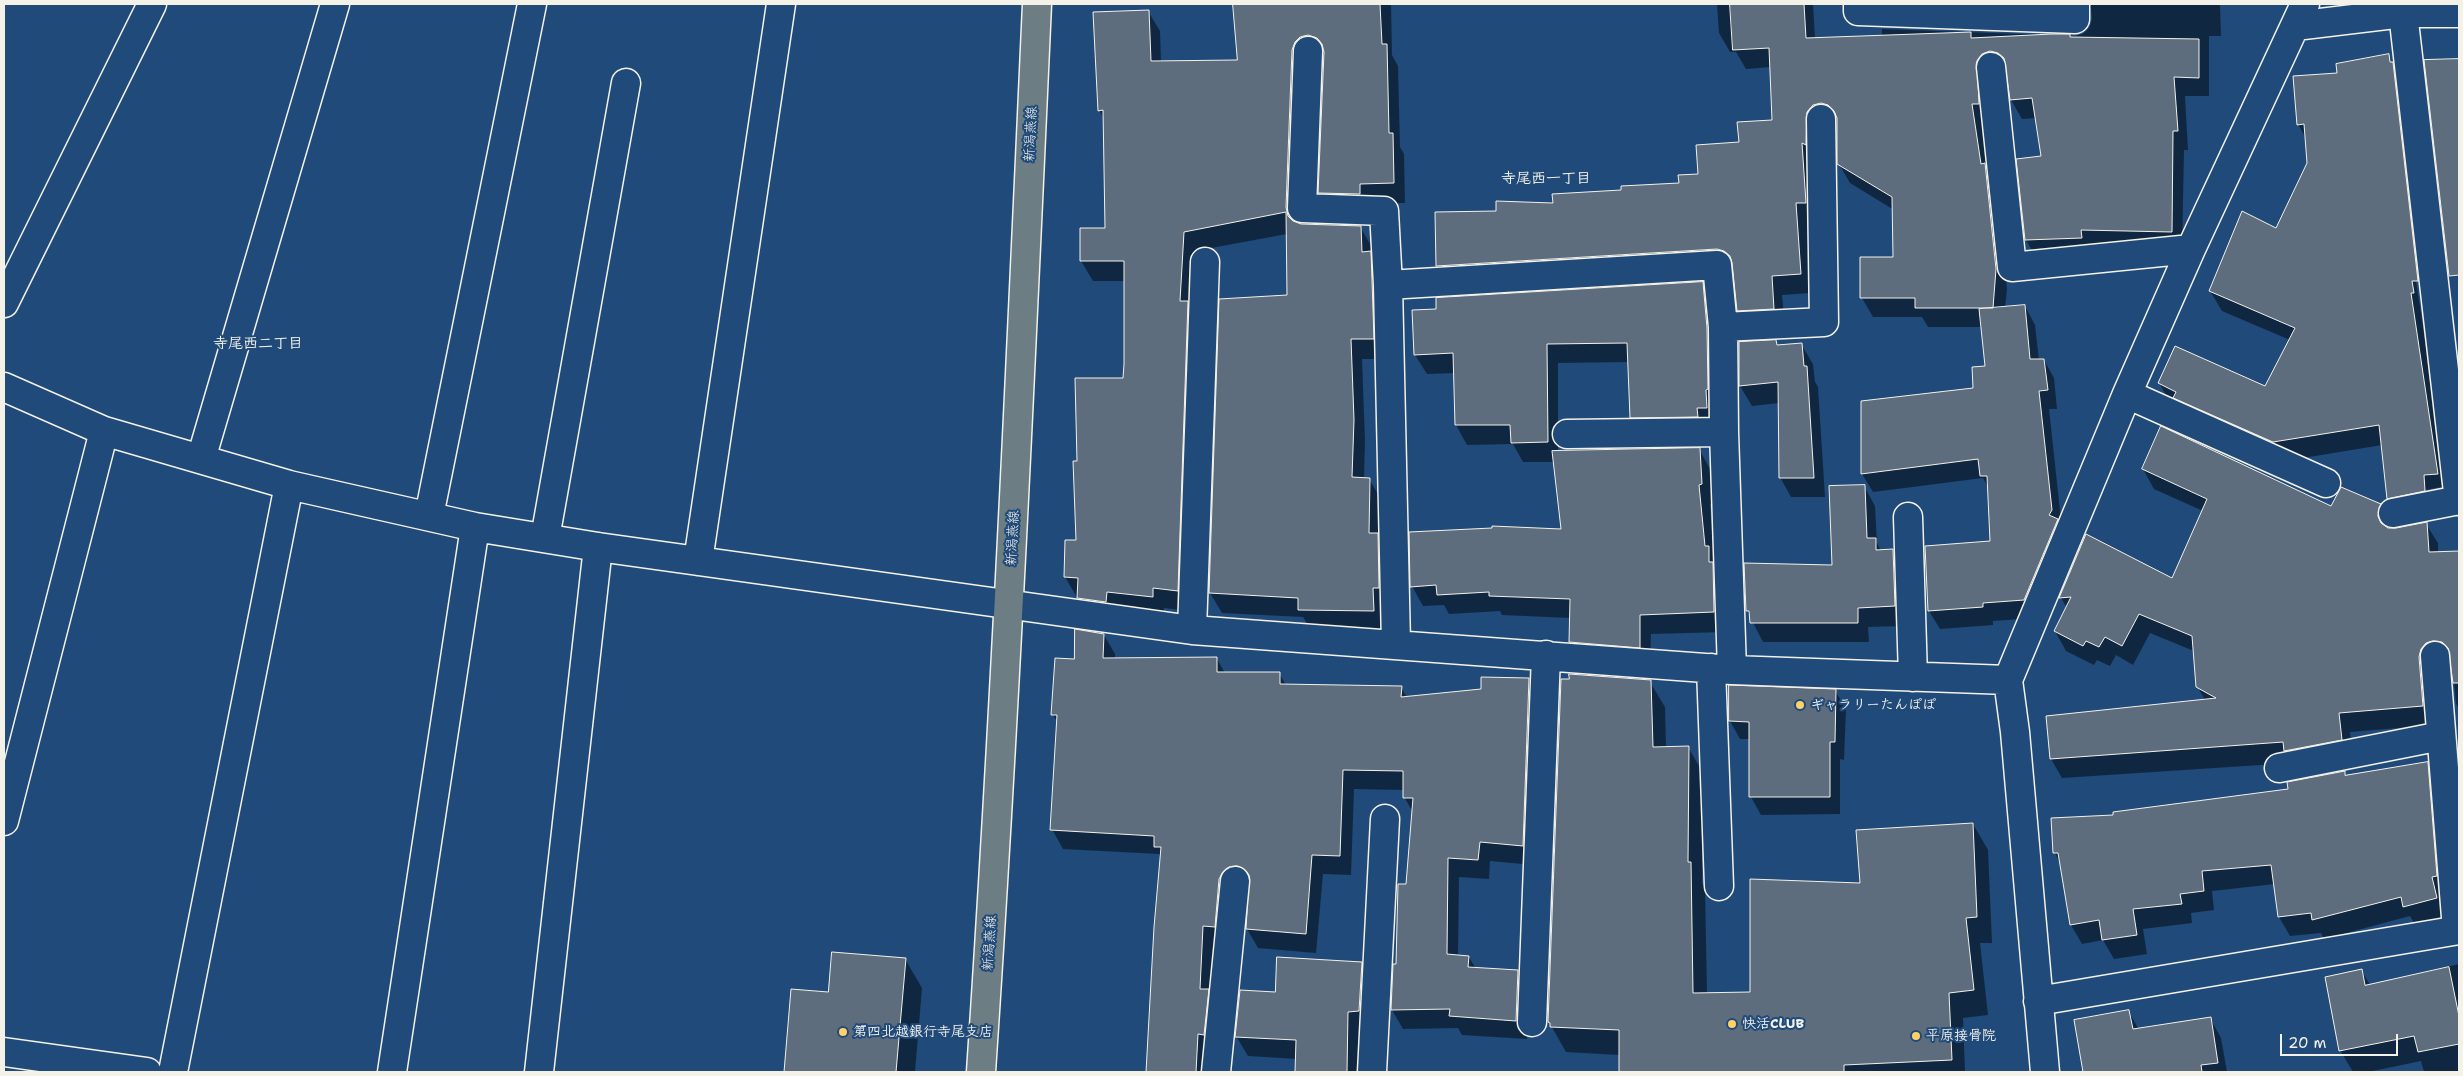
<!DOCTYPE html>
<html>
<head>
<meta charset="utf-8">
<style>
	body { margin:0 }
	#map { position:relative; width:2463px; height:1076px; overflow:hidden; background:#1f4a7a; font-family:"Shantell Sans",sans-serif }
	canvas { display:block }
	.frame { position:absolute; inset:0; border:5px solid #f4f1e8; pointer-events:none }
	.scale { position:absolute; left:2280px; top:1034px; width:118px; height:22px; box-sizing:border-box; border:2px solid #f4f1e8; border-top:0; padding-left:6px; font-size:15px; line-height:18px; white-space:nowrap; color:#f4f1e8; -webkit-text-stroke:4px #1f4a7a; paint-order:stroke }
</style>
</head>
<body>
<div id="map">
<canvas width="2463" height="1076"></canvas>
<div class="frame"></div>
<div class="scale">20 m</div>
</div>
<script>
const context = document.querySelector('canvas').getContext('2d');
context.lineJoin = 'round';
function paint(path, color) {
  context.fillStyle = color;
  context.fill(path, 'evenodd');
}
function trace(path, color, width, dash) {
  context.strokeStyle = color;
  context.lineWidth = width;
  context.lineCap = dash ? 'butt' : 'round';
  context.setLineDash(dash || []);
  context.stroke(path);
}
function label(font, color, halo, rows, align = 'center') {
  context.font = font + ' "Shantell Sans","Klee One",sans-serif';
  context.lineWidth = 4;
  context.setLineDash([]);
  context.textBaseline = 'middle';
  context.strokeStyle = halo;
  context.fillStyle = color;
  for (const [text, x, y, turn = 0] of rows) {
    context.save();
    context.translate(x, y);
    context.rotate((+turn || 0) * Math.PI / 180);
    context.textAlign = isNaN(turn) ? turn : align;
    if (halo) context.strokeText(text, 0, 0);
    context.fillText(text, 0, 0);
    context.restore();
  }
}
const shadow = new Path2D(`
	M1234 4H1391L1392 55 1398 66 1400 147 1404 154 1405 203H1370L1331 213 1319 193 1325 56 1320 55 1303 71 1297 224 1360 227 1372 247V256L1381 273 1384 359H1362L1365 441 1364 479H1369L1381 499 1384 630H1311L1303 617 1222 613 1210 593 1288 297 1287 234 1195 251 1192 310 1189 611 1164 608V616L1089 618 1065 577 1067 541 1077 542 1079 462 1124 379 1125 364V281H1093L1081 261 1106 229 1104 119 1099 110 1148 11 1160 31 1161 62 1238 61Z
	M1717 4H1813L1815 39 1882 37V29L2075 36 2083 34 2089 28 2092 19 2091 8 2087 7 1884 4H2220L2221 36H2209V96H2185L2188 150H2184L2182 251 2037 259 2026 240 2018 160 2042 157 2036 118 2022 119 2011 100 2007 71 2000 70 1989 123H1982L1990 173 1996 184 2007 289 2005 308 2025 306 2035 325 2039 360H2044L2054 378 2057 409H2049L2062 529 2035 618 1993 621V625L1940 629 1929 611 1991 542 1989 489 1983 478 1873 492 1862 474 1975 389 1986 367 1982 327H1928L1922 317H1873L1862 298 1894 258V210L1850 183 1839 164 1838 124 1833 122 1817 222H1807L1811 293 1782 295 1785 328 1749 330 1738 310 1734 270 1728 268 1448 285 1437 266 1436 213 1497 212 1623 191 1680 184 1699 175 1774 121 1771 67 1746 69 1736 52H1730L1719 33Z
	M2388 56 2403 82 2414 173 2400 175 2447 486 2397 495 2382 445 2285 461 2170 402 2159 383 2265 387 2290 340 2222 311 2210 291 2277 230 2308 163 2306 139 2298 124 2339 74Z
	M2459 60V226L2450 170 2426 61Z
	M1702 283 1714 303 1717 427 1642 437 1631 417 1629 362 1558 363V452L1699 449 1710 469 1712 504H1710L1714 558 1719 566 1725 632 1651 634 1650 667 1582 662 1571 642V618L1502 615 1500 611 1449 614 1444 605 1423 606 1412 586 1493 530 1562 531 1555 462H1523L1513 444 1467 445 1456 425 1455 373 1427 374 1415 355Z
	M1776 341 1778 346 1801 344 1813 364 1815 382 1818 387 1825 497H1791L1780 477 1779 403 1752 406 1740 386Z
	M2143 469 2396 530 2426 524 2438 543V553H2459V709L2456 703 2452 661 2445 660 2434 725 2350 732 2352 759 2062 778 2051 759 2048 718 2205 700 2197 686 2194 651 2150 633 2133 665 2116 655 2110 666 2097 660 2094 665 2066 651 2055 631 2067 608 2061 598 2173 580 2203 511 2154 489Z
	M1864 486 1875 506 1877 543 1881 551 1893 550 1904 570 1906 626 1868 627 1869 642H1763L1747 611 1745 564 1833 567Z
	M1104 635 1115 654V659H1217L1225 673H1279L1286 685 1401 687 1407 698 1482 690 1529 679 1540 699 1534 865 1490 861 1489 879 1459 877 1458 956 1469 957 1476 969 1518 972 1529 991 1527 1039 1462 1035 1458 1028 1403 1029 1392 1010 1394 965 1398 966 1408 885 1413 812 1404 797V790L1354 789 1351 875 1323 874 1316 953 1258 948 1247 929 1250 884 1240 886 1225 946 1214 945 1207 1072H1148L1155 927 1162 859 1159 854 1063 849 1052 829 1058 723 1053 715 1075 660Z
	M1650 682 1665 707 1666 748 1688 747 1703 773 1702 883 1705 888 1707 994H1751L1862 884 1973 824 1988 850 1992 943H1980L1988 1015 1963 1018 1965 1072H1620V1055L1566 1052 1549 1022Z
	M1835 691 1846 708 1844 760 1840 759V814L1761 815 1751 797 1750 739H1740L1730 721Z
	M2427 763 2438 783 2449 917 2416 926 2410 916 2324 939 2321 933 2290 936 2279 917 2275 884 2212 891 2214 910 2191 913 2192 923 2143 929 2147 954 2114 959 2103 940 2082 944 2071 925 2060 863 2055 853 2115 816 2289 790 2344 772 2346 776Z
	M905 959 922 988 915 1072H785L792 990 829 993Z
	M1361 963 1373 983 1370 1031 1359 1032 1358 1072H1297V1059L1248 1056 1236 1036 1276 993Z
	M2459 964V1072H2424L2421 1061 2368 1072H2353L2340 1050 2362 971 2370 985Z
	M2129 1012 2139 1030 2210 1018 2221 1038 2227 1072H2084L2075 1021Z`);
const building = new Path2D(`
	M1233 4H1380L1382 44H1387L1389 133H1393L1394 183 1360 184V194L1318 193 1324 52 1322 44 1317 38 1308 35 1300 37 1295 42 1292 50 1286 207 1288 216 1293 221 1301 224 1361 226 1362 252 1371 251 1374 339H1351L1354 420 1352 477 1370 478 1369 533H1378L1379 588H1373L1374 611 1298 610V598L1209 593 1219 299 1287 295 1286 212 1184 232 1180 301H1188L1178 591 1153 588V597L1107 592 1106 602 1077 598 1078 578 1064 577 1065 540H1076L1073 461H1077L1075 378H1123L1124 364V261H1080V228H1105L1103 110 1098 111 1093 12 1149 10 1151 61 1237 60Z
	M1730 4H1804L1806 38 1971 32V38L2052 34H2070V37L2199 39V78L2174 77 2178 131H2173L2172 232 2081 230 2082 238 2025 240 2016 159 2041 156 2032 98 2010 100 2004 58 1998 53 1990 51 1982 54 1977 61 1979 104H1972L1981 164 1985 163 1996 269 1993 308H1915V298H1860V257H1893L1892 197 1837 164V118L1834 111 1828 105 1821 103 1813 105 1807 112 1806 145 1802 143 1806 203H1796L1801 274 1772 276 1774 309 1737 311 1732 263 1730 256 1724 251 1717 249 1436 266 1435 212 1496 211V201L1553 203 1552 194 1621 190V186L1679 183 1678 175 1698 174 1696 145 1739 142 1737 122 1772 120 1769 48 1733 50Z
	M2389 54 2390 62H2393L2418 281H2412L2414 293H2411L2438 474 2424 475 2425 491 2387 499 2379 425 2273 442 2173 398 2176 392 2158 383 2175 346 2265 386 2295 328 2209 291 2242 211 2276 228 2307 163 2304 124 2297 125 2293 76 2337 73 2336 64Z
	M2459 59V275L2449 276 2424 60Z
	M1703 282 1707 328 1708 389 1706 390 1707 408H1697L1698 417 1630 418 1627 343 1547 344 1548 442 1511 443 1510 425H1455L1453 353 1414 355 1412 310 1436 309V298Z
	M2025 305 2030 359H2044L2048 390 2039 391 2052 510 2049 515 2058 519 2024 600 1983 603V607L1928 611 1925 546 1990 541 1987 476H1980L1978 459 1861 474V401L1973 388 1972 367 1985 366 1979 309Z
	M1776 340 1777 345 1802 343 1804 366H1807L1814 478H1779L1778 382 1739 386V342Z
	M2161 426 2331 506 2341 487 2381 504 2378 516 2381 523 2388 528H2396L2427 522 2429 552 2459 551V683H2453L2448 648 2442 642 2433 641 2426 643 2421 649 2419 657 2423 706 2339 713 2342 740 2284 751 2283 742 2050 759 2046 716 2216 698 2196 687 2192 636 2139 614 2122 646 2105 637 2099 647 2086 641 2083 646 2054 631 2071 597 2059 598 2086 534 2172 578 2207 499 2142 469Z
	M1700 448 1702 484 1699 485 1705 546H1709V562H1713L1714 612 1640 615V648L1569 642 1570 599 1489 596V592L1437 595 1436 585 1410 587 1409 532 1492 528V526L1561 529 1552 451Z
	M1865 485 1867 538H1876V550L1893 549 1895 606 1858 608V623H1750L1749 611H1746L1744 563 1832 565 1829 486Z
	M1075 629 1104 634 1103 658 1217 657V672H1280V684L1402 686 1401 697 1481 689V677L1529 678 1523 846 1480 842 1478 860 1448 858 1447 954 1469 956 1468 967 1518 970 1516 1021 1449 1016 1450 1009 1391 1010 1393 964H1396L1398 884H1406L1413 798H1403V771L1343 770 1340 856 1312 855 1306 934 1246 929 1249 875 1244 869 1237 866 1229 867 1223 872 1219 879 1215 927 1203 926 1200 989H1209L1204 1035 1198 1034 1196 1072H1146L1154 927 1161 847H1154V836L1050 830 1057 715H1051L1055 658 1074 659Z
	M1569 674 1651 680 1653 747 1689 746 1688 862H1691L1693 993 1750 992V879L1860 883 1856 830 1973 823 1977 917 1966 918 1974 990 1949 993 1952 1060 1844 1065V1072H1619V1030L1550 1027V1023L1548 1022 1561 679H1569Z
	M1729 685 1836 689 1835 742H1830V797H1749V722L1729 721Z
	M2428 762 2437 876 2432 877 2437 898 2403 907 2401 897 2312 920 2311 913 2278 917 2271 865 2202 871 2204 891 2180 894 2182 904 2133 909 2137 935 2102 940 2099 920 2070 925 2058 853H2053L2051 818 2113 815V812L2288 789 2287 782 2345 771V775Z
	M832 952 906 958 896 1072H784L791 989 828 992Z
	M1277 957 1362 962 1359 1011 1348 1012 1347 1072H1295L1296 1040 1235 1037 1240 990 1275 992Z
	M2449 967 2459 1016V1044L2418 1052 2414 1036 2339 1051 2325 977 2362 969 2365 985Z
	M2129 1010 2133 1029 2211 1017 2218 1063 2201 1065 2202 1072H2083L2074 1020Z`);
const minor = new Path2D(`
	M1858 4V11L2075 19V4
	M2402 4 2459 501
	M2295 26 2403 13H2459
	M1308 51 1302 208 1384 211 1388 285 1396 644
	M1991 67 2012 267 2191 249
	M1388 285 1717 265 1723 327 1724 432 1732 670
	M4 303 152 4
	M1723 327 1824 322 1821 119
	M4 387 104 431 289 485 475 527 598 547 1192 630 1732 670 2008 680
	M2127 394 2326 483
	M1567 434 1724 432
	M201 459 335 4
	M2393 513 2459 500
	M429 516 532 4
	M1908 517 1913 677
	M545 538 626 83
	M698 561 781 4
	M1192 630 1205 262
	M2435 656 2457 930
	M1711 668 1719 886
	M2279 768 2441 736
	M4 821 104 431
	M2038 1001 2459 930
	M1532 1022 1546 655
	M4 1052 147 1072
	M173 1072 289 485
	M392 1072 475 527
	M539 1072 598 547
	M1216 1072 1235 881
	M1372 1072 1385 819
	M2045 1072 2015 732 2008 680 2127 394 2191 249 2305 4`);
const major = new Path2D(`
	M981 1072C1005 716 1021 360 1037 4`);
const markers = [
	[1800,705,5,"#ffd166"],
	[1732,1024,5,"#ffd166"],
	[843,1032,5,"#ffd166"],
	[1916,1036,5,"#ffd166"]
];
const streetNames = [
	["新潟燕線",1031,134,-87],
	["新潟燕線",1013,538,-87],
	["新潟燕線",990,943,-86]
];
const poiNames = [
	["ギャラリーたんぽぽ",1810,705],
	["快活CLUB",1742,1024],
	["第四北越銀行寺尾支店",853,1032],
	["平原接骨院",1926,1036]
];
const neighbourhoodNames = [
	["寺尾西一丁目",1546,179],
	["寺尾西二丁目",258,344]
];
paint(shadow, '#0007');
paint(building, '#5e6d7e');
trace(building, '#f4f1e8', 1);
trace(minor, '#f4f1e8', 31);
trace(major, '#f4f1e8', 31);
trace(minor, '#1f4a7a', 28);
trace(major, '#6c7e84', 28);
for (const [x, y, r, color] of markers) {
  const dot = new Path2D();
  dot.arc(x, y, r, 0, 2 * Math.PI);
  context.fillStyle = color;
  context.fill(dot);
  trace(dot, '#1f4a7a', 2);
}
label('14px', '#f4f1e8', '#1f4a7a', streetNames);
label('bold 14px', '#f4f1e8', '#1f4a7a', poiNames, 'left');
label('bold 15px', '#f4f1e8', '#1f4a7a', neighbourhoodNames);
</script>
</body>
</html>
